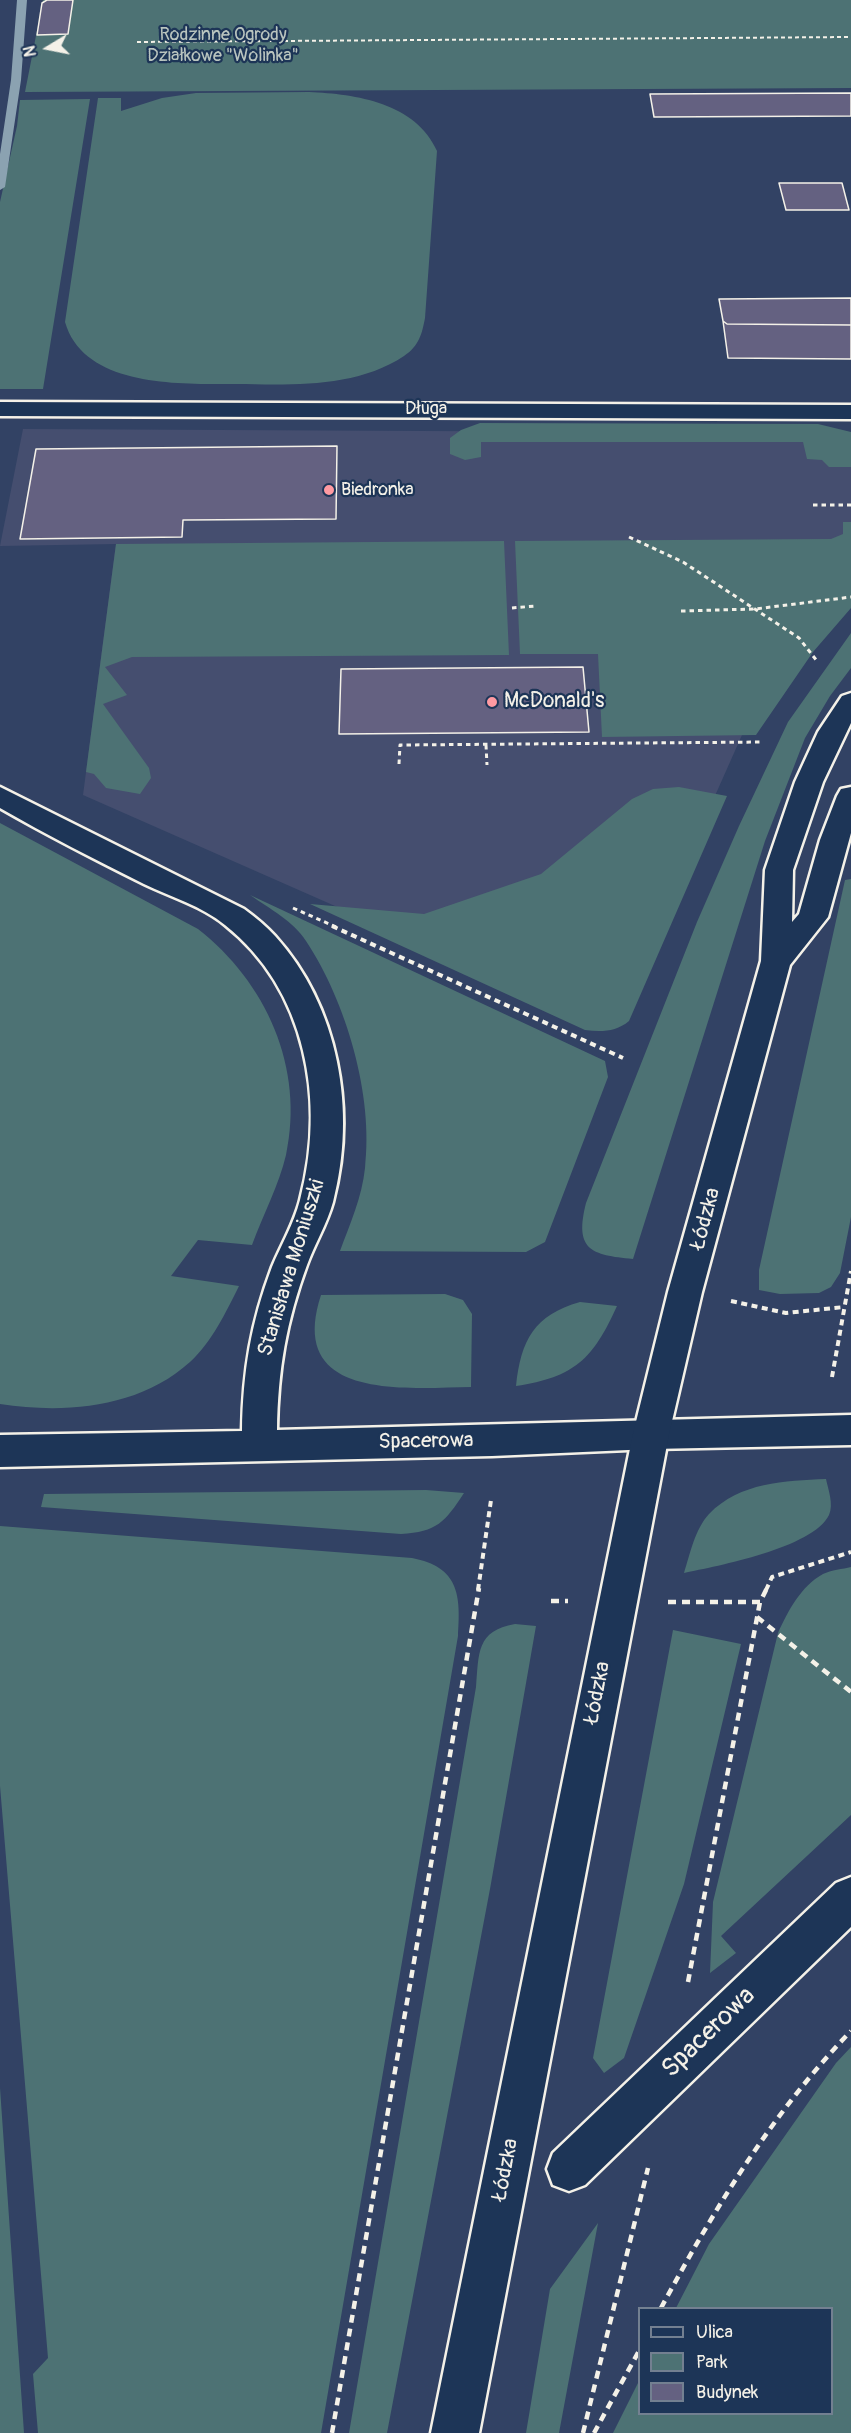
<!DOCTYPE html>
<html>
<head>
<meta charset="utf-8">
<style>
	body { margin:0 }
	#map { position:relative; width:851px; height:2433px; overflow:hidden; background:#324264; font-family:Pangolin,sans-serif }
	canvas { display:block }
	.legend { position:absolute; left:638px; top:2307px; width:195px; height:108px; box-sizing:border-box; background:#1d3557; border:2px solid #738091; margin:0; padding:8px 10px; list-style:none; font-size:18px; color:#f4f1e8 }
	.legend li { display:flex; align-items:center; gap:12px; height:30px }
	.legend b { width:30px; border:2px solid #738091 }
	.north { position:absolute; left:18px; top:18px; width:60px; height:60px; -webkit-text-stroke:4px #1d3557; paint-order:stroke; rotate:260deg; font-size:16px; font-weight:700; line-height:24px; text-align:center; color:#f4f1e8 }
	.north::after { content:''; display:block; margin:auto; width:21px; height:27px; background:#f4f1e8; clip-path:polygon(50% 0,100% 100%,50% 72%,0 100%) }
</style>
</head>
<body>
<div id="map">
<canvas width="851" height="2433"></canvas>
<ul class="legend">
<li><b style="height:8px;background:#1d3557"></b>Ulica</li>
<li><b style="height:16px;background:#4d7274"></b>Park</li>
<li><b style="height:16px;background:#646181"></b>Budynek</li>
</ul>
<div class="north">N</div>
</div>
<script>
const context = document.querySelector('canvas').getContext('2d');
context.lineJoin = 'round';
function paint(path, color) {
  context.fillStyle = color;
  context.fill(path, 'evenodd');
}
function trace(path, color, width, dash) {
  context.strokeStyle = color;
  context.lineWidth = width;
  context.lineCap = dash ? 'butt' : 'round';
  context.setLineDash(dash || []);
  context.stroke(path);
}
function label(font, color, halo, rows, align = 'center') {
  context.font = font + ' Pangolin,sans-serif';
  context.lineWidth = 4.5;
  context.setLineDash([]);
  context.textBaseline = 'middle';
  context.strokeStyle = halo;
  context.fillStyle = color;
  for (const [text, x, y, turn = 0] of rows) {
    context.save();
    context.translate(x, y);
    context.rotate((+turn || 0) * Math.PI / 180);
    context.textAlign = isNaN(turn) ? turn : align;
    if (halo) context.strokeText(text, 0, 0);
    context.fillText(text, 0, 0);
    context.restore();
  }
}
const built = new Path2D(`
	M23 429 828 433 851 451V601L758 699 710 807 444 954 83 795 116 544 0 546Z`);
const green = new Path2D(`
	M43 0H851V88L25 92Z
	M309 92C356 94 416 103 437 151L425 318C422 334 419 346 404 356 356 388 291 385 236 384 181 384 84 388 65 322L98 98H121V111L162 98 196 93Z
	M90 99 43 389H0V202L17 126 20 100Z
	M480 423 818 424 851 432V467H829L822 460 807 459 803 442H481V457L465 460 450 454V438L461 430Z
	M843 522H851V608L813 652 756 735 602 737 598 654H520L515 541 831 539 843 534Z
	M504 541 509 655 132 657 105 667 127 695 103 704 149 768 151 778 140 794 106 788 94 774 86 772 116 544Z
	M851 633V668L830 696 805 738 765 841 633 1259C591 1255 574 1250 586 1203L697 922 739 826 788 722Z
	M679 787 727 796 629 1021C616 1032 601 1032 585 1030L310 904 424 914 541 874 632 799 653 789Z
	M0 823 198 929C266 982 305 1068 286 1155 279 1185 263 1215 252 1245L198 1240 171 1276 239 1286C226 1312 212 1342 190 1362 139 1408 65 1414 0 1404Z
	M851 879V1217L840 1273 831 1287 819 1293 780 1294 759 1290V1270L845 880Z
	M250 895 605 1061 608 1077 545 1242 526 1252 340 1251C350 1224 362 1197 365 1168 374 1096 346 1001 306 941 293 921 270 909 250 895Z
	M445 1294 463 1300 472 1314 471 1387C405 1388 286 1401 321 1295Z
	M580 1302 617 1306C593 1359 575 1377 516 1386 521 1340 534 1315 580 1302Z
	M826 1479C828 1489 834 1504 829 1515 813 1548 717 1566 684 1573 690 1554 695 1529 709 1514 740 1482 785 1481 826 1479Z
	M426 1490 464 1493C445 1522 437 1532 401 1534L41 1507 44 1494Z
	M0 1526 412 1558C459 1567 461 1595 458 1636L321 2433H38L33 2374 48 2358 0 1786Z
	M851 1567V1815L721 1936 736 1953 710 1973 713 1902 778 1633C788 1611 801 1586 823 1574 831 1570 843 1569 851 1567Z
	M515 1624 536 1626 490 1889 387 2433H349L476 1687C479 1653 476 1631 515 1624Z
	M673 1630 741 1644 684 1884 624 2058 604 2073 593 2058Z
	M851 2047V2433H613L639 2381 640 2414H832V2308H676L709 2244 836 2063Z
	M0 2088 24 2433H0Z
	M598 2223 559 2433H526L550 2289Z`);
const stream = new Path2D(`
	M17 0H27L21 80 5 187 0 190V154L11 80Z`);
const building = new Path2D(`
	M47 0H73L68 34 37 35 42 3Z
	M851 93V116L654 117 650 94Z
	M779 183H842L849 210H786Z
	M851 298V325L727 324 723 321 719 299Z
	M723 321 727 324 851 325V359L728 358Z
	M337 446 336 519 183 520 182 537 20 539 36 449Z
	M583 667 589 732 339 734 341 669Z`);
const pathFar3 = new Path2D(`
	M137 42 851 37`);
const pathFar2 = new Path2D(`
	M813 505H851
	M629 537 683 562 799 638 817 661
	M512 608 535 606
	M681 611 755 609 851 597
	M486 745 487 765
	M399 764 400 745 763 742
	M293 908 336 927`);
const pathFar1 = new Path2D(`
	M332 926 623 1058
	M731 1301 786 1313 844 1307
	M832 1377 851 1271
	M478 1590 491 1500
	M766 1590 772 1577 851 1552`);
const path = new Path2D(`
	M551 1601H568
	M668 1602H760L767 1588
	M757 1617 851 1692
	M688 1982 760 1602
	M661 2308C715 2208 772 2113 851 2031
	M332 2433 479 1588
	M583 2433 648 2168
	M594 2433 640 2349`);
const street = new Path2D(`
	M0 402 851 405V419L0 416Z
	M0 787 244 909C255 917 266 926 275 936 339 1007 357 1111 333 1202 327 1224 315 1243 307 1265 286 1322 278 1370 277 1430L851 1415V1445L651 1449 492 1456 0 1467V1435L242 1431C243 1371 251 1323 272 1267 281 1245 294 1224 300 1200 326 1102 307 990 225 925 202 906 171 897 144 884 96 860 47 835 0 808Z
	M851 1877V1927L585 2185 569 2191 553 2185 547 2169 553 2153 836 1883Z`);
const secondary = new Path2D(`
	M851 693V723L823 782 793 870 792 922 799 914 820 840 837 796 841 789 851 787V833L828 917 790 965 702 1292 669 1434 479 2433H431L633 1434 668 1292 761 961 765 870 795 782 818 732 842 696Z`);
const markers = [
	[329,490,6,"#ff9aa2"],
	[492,702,6,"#ff9aa2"]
];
const farParknames = [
	["Rodzinne Ogrody",223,35],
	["Działkowe \"Wolinka\"",223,56]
];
const farStreetnames = [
	["Długa",426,409]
];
const farPoinames = [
	["Biedronka",341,490]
];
const poiNames = [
	["McDonald's",504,702]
];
const streetNames = [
	["Łódzka",706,1219,-75],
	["Stanisława Moniuszki",292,1268,-73],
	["Spacerowa",426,1442,-1],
	["Łódzka",598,1693,-79],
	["Łódzka",506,2170,-79]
];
const nearStreetnames = [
	["Spacerowa",709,2033,-44]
];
paint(built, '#454e6f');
paint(green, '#4d7274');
paint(stream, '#8ba2b1');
paint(building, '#646181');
trace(building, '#f4f1e8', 1.5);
trace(street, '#f4f1e8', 5);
trace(secondary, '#f4f1e8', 5);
trace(pathFar3, '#f4f1e8', 2, [4, 3]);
trace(pathFar2, '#f4f1e8', 3, [4.5, 4]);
trace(pathFar1, '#f4f1e8', 4, [6, 4.5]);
trace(path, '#f4f1e8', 4.5, [8, 6]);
paint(street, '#1d3557');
paint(secondary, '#1d3557');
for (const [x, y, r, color] of markers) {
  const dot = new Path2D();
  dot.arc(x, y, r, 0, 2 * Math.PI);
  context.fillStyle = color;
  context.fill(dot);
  trace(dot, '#1d3557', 2);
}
label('18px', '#bac5bf', '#1d3557', farParknames);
label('18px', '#f4f1e8', '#1d3557', farStreetnames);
label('18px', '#f4f1e8', '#1d3557', farPoinames, 'left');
label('21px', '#f4f1e8', '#1d3557', poiNames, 'left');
label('21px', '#f4f1e8', '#1d3557', streetNames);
label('26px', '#f4f1e8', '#1d3557', nearStreetnames);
</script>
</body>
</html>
